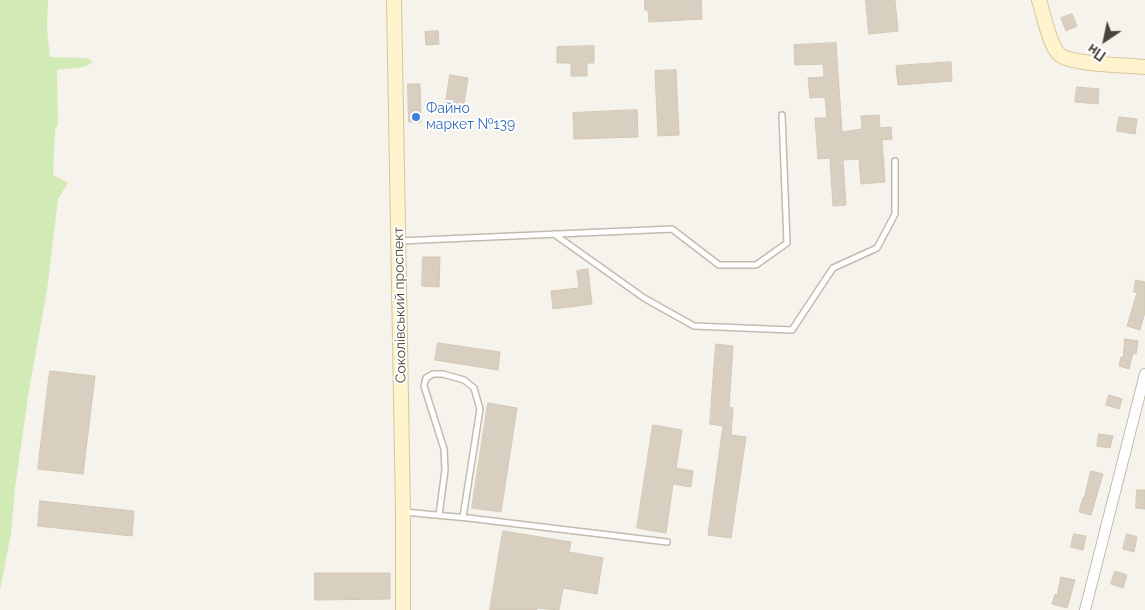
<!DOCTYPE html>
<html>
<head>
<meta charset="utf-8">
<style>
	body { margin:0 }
	#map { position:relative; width:1145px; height:610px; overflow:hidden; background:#f6f3ec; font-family:Raleway,sans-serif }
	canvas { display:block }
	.north { position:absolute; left:1080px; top:15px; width:50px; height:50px; -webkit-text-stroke:4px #fff; paint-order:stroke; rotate:214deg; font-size:14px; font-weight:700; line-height:20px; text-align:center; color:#4b4439 }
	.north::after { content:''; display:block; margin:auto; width:18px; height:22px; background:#4b4439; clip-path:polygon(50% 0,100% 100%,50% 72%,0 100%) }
</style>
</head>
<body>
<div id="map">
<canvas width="1145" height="610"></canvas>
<div class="north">Пн</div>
</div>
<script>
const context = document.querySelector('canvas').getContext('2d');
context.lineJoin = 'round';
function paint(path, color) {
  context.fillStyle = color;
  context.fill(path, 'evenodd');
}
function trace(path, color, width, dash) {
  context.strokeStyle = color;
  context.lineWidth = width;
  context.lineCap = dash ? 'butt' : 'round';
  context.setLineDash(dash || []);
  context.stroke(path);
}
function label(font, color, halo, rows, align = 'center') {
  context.font = font + ' Raleway,sans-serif';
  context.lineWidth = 4;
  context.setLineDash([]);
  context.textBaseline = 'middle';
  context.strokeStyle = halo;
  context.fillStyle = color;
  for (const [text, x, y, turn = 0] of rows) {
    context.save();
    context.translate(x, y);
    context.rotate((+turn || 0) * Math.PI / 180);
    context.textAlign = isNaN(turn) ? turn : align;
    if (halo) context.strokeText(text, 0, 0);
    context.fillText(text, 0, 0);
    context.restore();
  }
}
const green = new Path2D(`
	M0 0H48L47 29 50 57 87 58 93 62 84 67 57 70 58 125 55 129 53 175 68 183 58 199 47 290 29 390 15 488 11 533 0 591Z`);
const building = new Path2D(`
	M645 0H701L702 19 649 22 648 10H645Z
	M866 0H895L898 31 869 34Z
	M1072 14 1077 26 1066 31 1061 18Z
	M438 31 439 44 426 45 425 32Z
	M836 43 842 132 862 129 861 116 879 115 880 128 891 127 892 139 882 140 885 182 861 184 859 159 843 160 846 205 833 206 830 158 818 159 815 118H827L825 97 810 98 808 78 824 77 823 64 795 65 794 45Z
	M594 46V63H587V76H571V63H557V47Z
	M951 62 952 81 898 85 896 66Z
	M676 70 679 135 658 136 655 71Z
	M450 75 468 78 463 110 445 108Z
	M408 84H420L421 122H409Z
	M1077 87 1099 89 1098 104 1075 102Z
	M637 110 638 137 574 139 573 113Z
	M1119 117 1137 119 1135 134 1117 131Z
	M423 257H440L439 287 422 286Z
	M588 269 592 304 553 309 551 291 579 288 577 271Z
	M1136 280 1145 282V312L1140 330 1127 326 1137 293 1134 292Z
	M1125 339 1138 341 1136 354 1133 353 1129 369 1119 366 1121 357H1123Z
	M438 343 500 352 498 370 435 360Z
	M716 344 733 346 729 407 733 408 731 435 746 437 731 538 708 535 723 426 710 424Z
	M50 371 95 376 83 474 38 469Z
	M1109 395 1122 399 1119 409 1106 405Z
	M488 403 517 408 501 512 472 508Z
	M653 425 682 430 676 468 693 471 691 487 673 484 666 533 637 528Z
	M1099 434 1113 436 1110 448 1097 446Z
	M1091 471 1103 474 1091 515 1079 512 1083 498H1084Z
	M1137 490H1145V509L1136 508Z
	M40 501 134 511 132 536 38 526Z
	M503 531 571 542 569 552 603 558 597 594 563 588 559 610 537 608V610H490Z
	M1074 534 1086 536 1083 550 1071 547Z
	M1127 534 1137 537 1134 552 1123 549Z
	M1115 571 1127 575 1123 588 1111 584Z
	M315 573H390V599L315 600Z
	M1061 577 1075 580 1067 608 1052 604 1055 594 1057 595Z`);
const lane = new Path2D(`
	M554 234 644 298 694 326 792 330 833 268 877 248 895 214V161
	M399 241 672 229 719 265H756L787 243 782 115
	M404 512 468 518 667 542
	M439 515 445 470 444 449 424 386 426 378 433 374H443L464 380 474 388 480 409 463 517`);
const street = new Path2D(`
	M1085 610 1145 374`);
const secondary = new Path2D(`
	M394 0 403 512V610
	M1039 0C1043 12 1050 48 1060 55 1073 65 1126 65 1145 67`);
const markers = [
	[416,117,5,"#3f7fe0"]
];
const shopNames = [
	["Файно",426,109],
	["маркет №139",426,125]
];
const streetNames = [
	["Соколівський проспект",400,305,-91]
];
paint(green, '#d2eab5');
paint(building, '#d8cfc1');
trace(building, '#d3c7b4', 1);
trace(lane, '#c2bbae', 8);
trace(street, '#c2bbae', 12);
trace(secondary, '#d6c79b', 16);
trace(lane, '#fff', 5);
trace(street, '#fff', 10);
trace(secondary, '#fff3cd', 14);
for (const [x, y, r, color] of markers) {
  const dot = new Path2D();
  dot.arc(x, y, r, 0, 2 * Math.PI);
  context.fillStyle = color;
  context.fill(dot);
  trace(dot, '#fff', 2);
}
label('14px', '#366cbe', '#fff', shopNames, 'left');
label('14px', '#4b4439', '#fff', streetNames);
</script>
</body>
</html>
